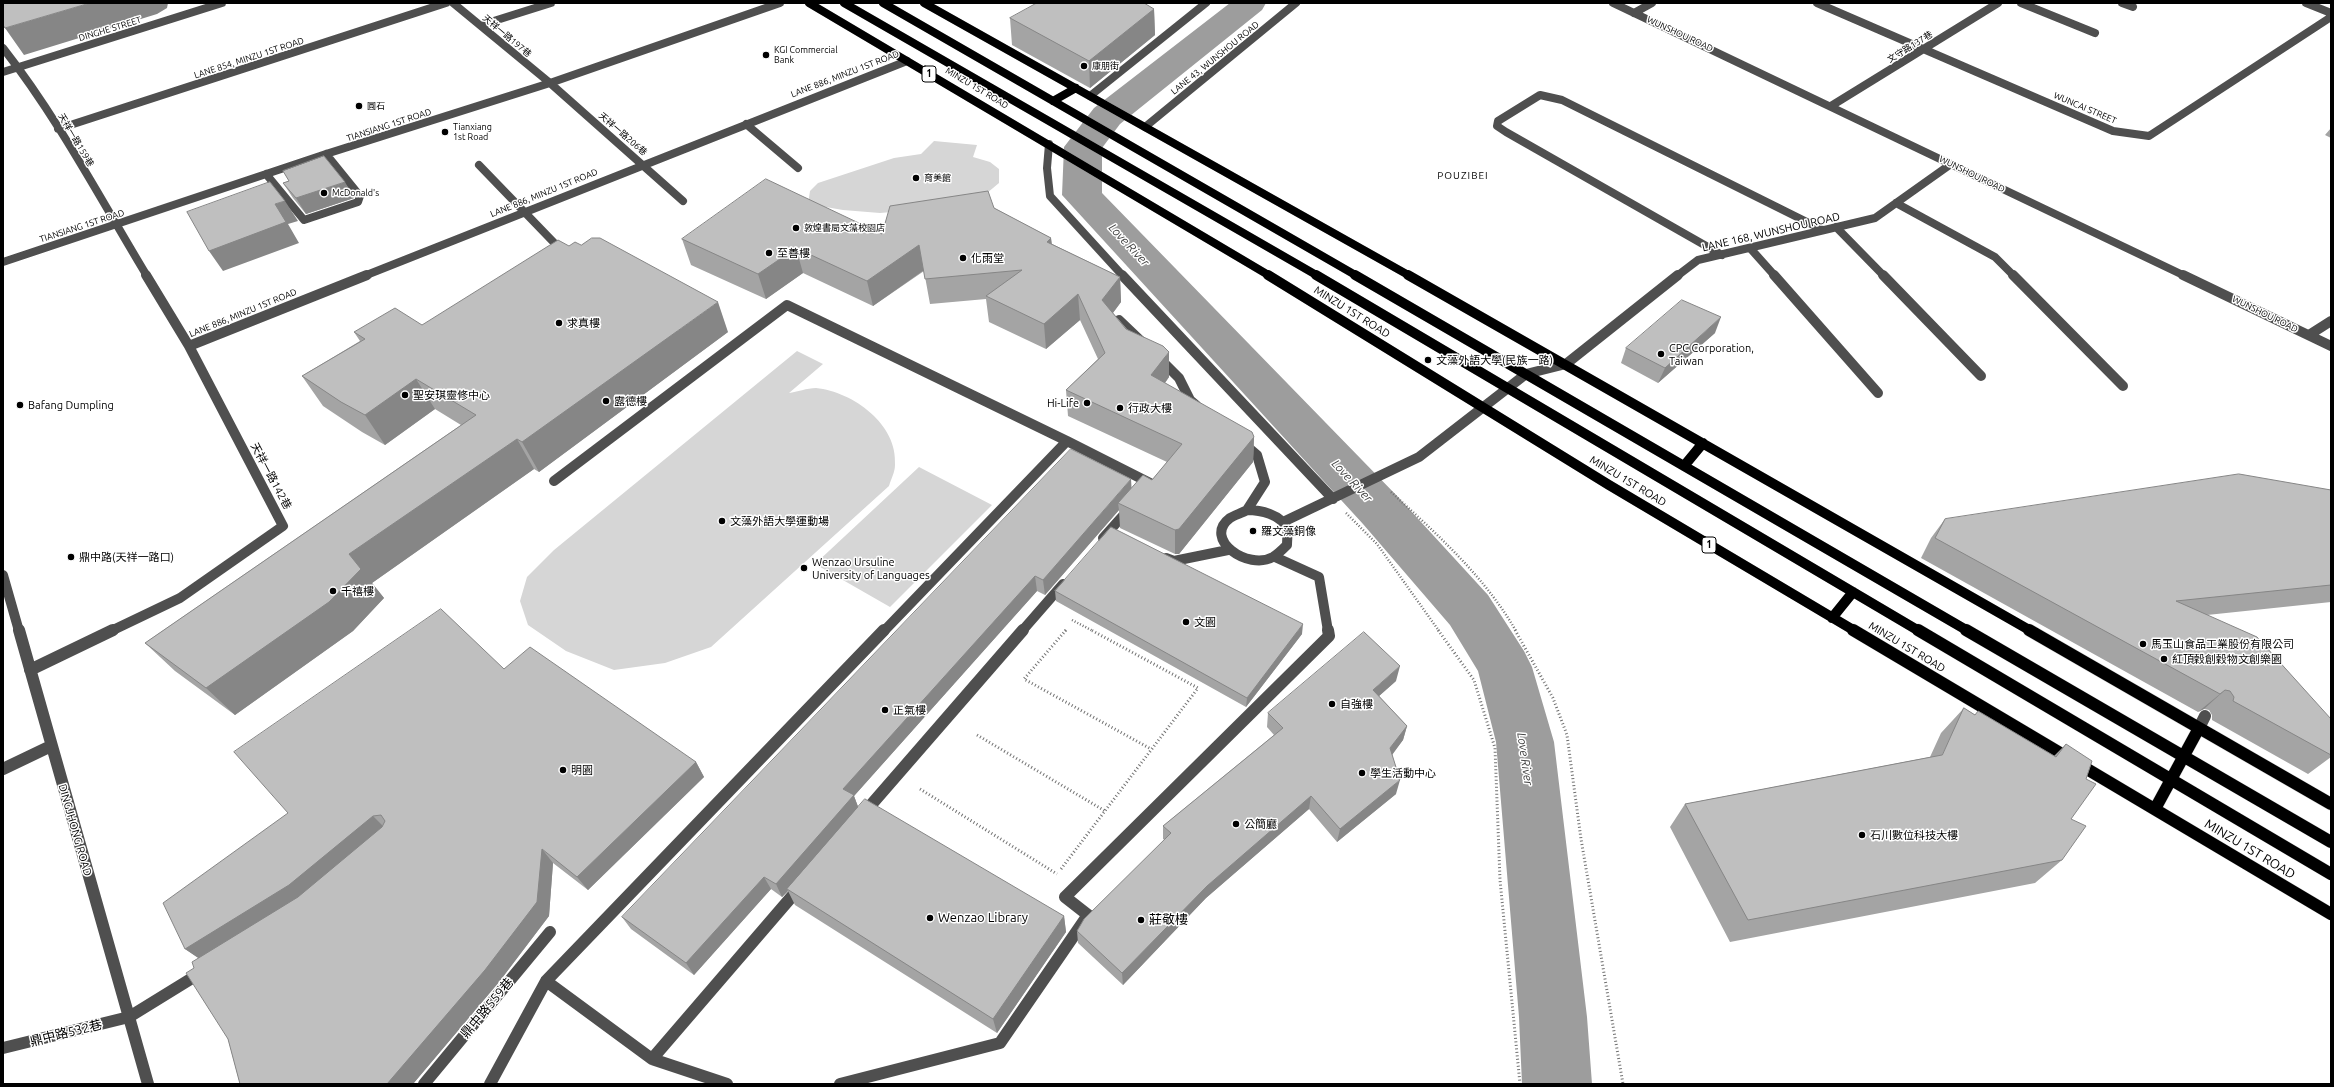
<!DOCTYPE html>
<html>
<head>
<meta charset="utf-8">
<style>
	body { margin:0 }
	#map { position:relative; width:2334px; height:1087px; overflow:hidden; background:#fff; font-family:Ubuntu,sans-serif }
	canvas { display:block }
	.frame { position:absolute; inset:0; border:4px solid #000; pointer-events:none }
</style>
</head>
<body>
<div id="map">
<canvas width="2334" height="1087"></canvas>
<div class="frame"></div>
</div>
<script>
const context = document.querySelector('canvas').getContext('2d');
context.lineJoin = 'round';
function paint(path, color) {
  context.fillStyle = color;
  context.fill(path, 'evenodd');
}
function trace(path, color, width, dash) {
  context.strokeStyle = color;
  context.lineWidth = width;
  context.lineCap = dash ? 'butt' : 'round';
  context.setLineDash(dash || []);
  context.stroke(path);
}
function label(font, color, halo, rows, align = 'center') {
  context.font = font + ' Ubuntu,"Noto Sans TC",sans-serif';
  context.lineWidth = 3;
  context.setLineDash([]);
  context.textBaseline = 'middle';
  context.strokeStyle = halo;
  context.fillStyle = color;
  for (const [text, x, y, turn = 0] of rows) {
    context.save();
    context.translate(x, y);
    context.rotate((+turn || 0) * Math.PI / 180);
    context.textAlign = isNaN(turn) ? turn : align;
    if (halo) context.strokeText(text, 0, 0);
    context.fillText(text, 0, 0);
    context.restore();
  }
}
const green = new Path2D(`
	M934 141 977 145 973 157 990 162 999 169V183L981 198 938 208 880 213 843 210 808 204 810 191 818 183 894 158 921 154Z
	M797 351 823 364 789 393C797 392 807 388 816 388 853 392 898 424 895 465 895 472 891 479 889 486L711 647 665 663 614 670 566 651 528 625 520 601 527 577 554 550Z
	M919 467 992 505 890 607 815 564Z`);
const stream = new Path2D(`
	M1538 1084 1556 1072`);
const river = new Path2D(`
	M1230 3H1266L1262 10 1120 124 1102 148V193L1399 498 1488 595 1524 651 1532 667 1554 742 1587 1017 1592 1084H1522L1519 1017 1496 742 1478 671 1450 625 1363 524 1062 195 1064 147 1094 108Z`);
const pathFar1 = new Path2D(`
	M1391 492C1437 534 1485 577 1516 631
	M1346 513 1377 544 1439 631
	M1072 620 1093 631
	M1065 631 1066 630`);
const path = new Path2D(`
	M1066 630 1024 679 1151 749
	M1438 630 1474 680 1495 748 1500 880 1520 1084
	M1515 630 1553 698 1567 735 1581 839 1623 1084
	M977 735 1105 811
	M920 789 1057 874
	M1061 869 1198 688 1091 630`);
const minorFar2 = new Path2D(`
	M453 3 550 83 683 201
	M1613 3 2185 276
	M1817 3 2113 131 2149 136 2331 17
	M2021 3 2095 33
	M2122 3 2133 7
	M2306 3 2331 13
	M1634 13 1652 3
	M481 25 551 3
	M3 48C58 118 101 200 147 276
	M3 72 222 3
	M1090 96 1206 3
	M1831 106 1998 3
	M746 124 798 168
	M1145 127 1296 3
	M58 129 446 3
	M1049 144 1047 168 1050 196 1123 276
	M479 165 564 253
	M266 174 304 220 358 202 360 196 326 154
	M1896 203 1995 257 2014 276
	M1836 227 1884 276
	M1750 248 1775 276
	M1722 255 1506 132 1497 126 1498 121 1540 95 1562 100 1823 230
	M3 262 326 154 550 83 780 3
	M364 276 907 61
	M1677 276 1698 260 1875 218 1951 164`);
const minorFar1 = new Path2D(`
	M1122 275 1333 499
	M1774 275 1878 393
	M1883 275 1981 376
	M2013 275 2123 386
	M2183 275 2331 346
	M1119 320 1141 341
	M2309 335 2331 321
	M189 346 367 275
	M1160 359 1179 378 1190 400 1196 405
	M1067 441 1150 483 1148 485
	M1243 443 1257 455 1265 482 1247 510
	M554 481 787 305 1067 441 884 631
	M1247 510C1260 510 1281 514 1287 529 1288 533 1287 540 1287 545 1283 549 1278 554 1273 557 1248 571 1202 539 1230 518 1235 515 1242 513 1247 510Z
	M1283 522 1419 457 1526 374 1566 364 1678 275
	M1103 538 1128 510
	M1275 557 1319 577 1328 631
	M1166 558 1174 561 1228 550
	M3 575 19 631
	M111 631 180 598 283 526 189 346 146 275
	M1022 631 1063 584`);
const minor = new Path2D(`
	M19 630 148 1084
	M30 670 113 630
	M2199 728 2205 716
	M3 769 51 746
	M864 813 1023 630
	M546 981 652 1059 800 887
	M3 1048 129 1017 202 972
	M652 1059 727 1084
	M424 1084 550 932
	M490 1084 546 981 884 630
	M840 1084 1000 1043 1088 915 1065 897 1329 636 1328 630`);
const majorFar2 = new Path2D(`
	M809 3 1270 276
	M844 3 1318 276
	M883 3 1357 276
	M924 3 1410 276
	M1053 101 1076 88`);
const majorFar1 = new Path2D(`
	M1268 275 1609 485 1855 631
	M1316 275 1919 631
	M1355 275 1968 631
	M1408 275 2031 631
	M1684 466 1703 443
	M1832 618 1853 592`);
const major = new Path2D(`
	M1853 630 2331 914
	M1918 630 2331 874
	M1966 630 2331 842
	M2029 630 2331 804
	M2155 809 2199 728`);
const wall = new Path2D(`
	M1154 9 1155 35 1090 88 1012 45 1010 18Z
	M2331 128V138L2325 135Z
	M283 171 354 198 306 214 293 198 283 183 289 181Z
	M994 208 1051 238 1052 244 1120 277 1121 302 1113 313 1169 377 1165 383 1254 437 1253 462 1179 554H1175L1120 528 1119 510 1045 595 1037 591 854 796 858 807 1064 916 1066 932 997 1033 795 905 788 891 782 897 771 889 694 975 631 929 622 917 1132 488 1152 480 1167 462 1068 416 1066 390 1098 359 1080 320 1046 349 989 322 986 299 930 304 924 271 873 306 803 273 766 299 691 265 682 239 882 234Z
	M422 325 728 332 539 472 534 469 372 583 384 598 353 631 235 715 175 671 145 643 461 425 435 409 385 445 362 432 323 406 302 376 360 341 354 332Z
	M1715 333 1658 383 1621 363 1626 348Z
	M2331 490V602L2207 615 2331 719V757L2308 774 2212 720V715L2209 710 2204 709 2198 712 1921 558 1931 538 1945 519Z
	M1055 591 1302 634 1246 707 1056 601Z
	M504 669 696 762 704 777 588 890 553 863 549 916 499 982 413 1084H240L228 1039 194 968 199 958 185 949Z
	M1396 681 1379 696 1407 726 1403 740 1392 754 1396 794 1337 842 1309 809 1206 898 1123 985 1078 943 1077 931 1165 840 1163 839V826L1274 735 1267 727 1268 713Z
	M1964 708 1975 715 2054 756 2066 744 2071 819 2062 860 2035 883 1730 942 1670 827 1685 804 1930 757 1941 733Z`);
const shadedWall = new Path2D(`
	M90 3H168L167 8 157 14 24 55 5 28Z
	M1154 9 1155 35 1090 88 1089 61Z
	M345 182 354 198 306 214 296 198Z
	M285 201 298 221 288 224 299 243 223 271 209 251 275 204Z
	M1051 238 1053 263 1047 242Z
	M919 245 924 270 873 306 867 281Z
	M796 248 803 273 766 299 758 274Z
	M1120 277 1121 302 1103 326 1102 300Z
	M1078 294 1080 320 1046 349 1044 324Z
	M718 302 728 332 539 472 522 442Z
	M1721 317 1715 333 1658 383 1665 368Z
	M1169 352V377L1152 401 1151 375Z
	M416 379 435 409 385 445 365 415Z
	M1254 437 1253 462 1179 554H1175V530Z
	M517 439 534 469 372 583 384 598 353 631 235 715 206 688 349 554Z
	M1131 479 1132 495 1118 503 1119 510 1045 595 1043 580Z
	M1035 576 1037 591 854 796 859 809 787 889 788 891 782 897 776 884 843 789Z
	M1303 624 1302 634 1246 707 1247 698Z
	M1400 666 1396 681 1370 704 1373 690Z
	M2225 690 2204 709 2198 712 2220 694Z
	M1407 726 1403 740 1387 762 1390 748Z
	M696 762 704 777 588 890 577 877Z
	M1400 780 1396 794 1337 842 1340 829Z
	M1311 796 1309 809 1206 898 1123 985 1122 973 1207 886Z
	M373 816 387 830 306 899 204 962 185 949Z
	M542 849 553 863 549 916 499 982 413 1084H387Z
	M764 877 771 889 694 975 686 963Z
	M1064 916 1066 932 997 1033 993 1019Z`);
const building = new Path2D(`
	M3 3H90L5 28 3 25Z
	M1037 3H1144L1154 9 1089 61 1010 18Z
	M324 156 345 182 296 198 283 183 289 181 283 171Z
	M766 179 882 234 890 206 988 191 994 208 1051 238 1047 242 1120 277 1102 300 1126 329 1163 346 1169 352 1151 375 1252 432 1254 437 1179 529 1175 530 1118 503 1143 475 1152 480 1182 444 1066 390 1105 353 1078 294 1044 324 986 296 1022 270 925 279 919 245 867 281 796 248 758 274 682 239Z
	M270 182 285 201 275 204 286 222 209 251 187 212Z
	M592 238H600L718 302 522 442 517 439 349 554 361 569 329 602 206 688 145 643 476 415 416 379 365 415 341 402 302 376 365 339 354 332 395 308 422 325 558 240 569 246 575 242 581 245Z
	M1682 300 1721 317 1665 368 1626 348Z
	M1071 449 1131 479 1043 580 1035 576 843 789 854 795 776 884 764 877 686 963 622 917Z
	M2239 474 2331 490V585L2176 601 2257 637 2331 719V755L2233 701 2234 697 2230 691 2225 690 2220 694 1935 538 1945 519Z
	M1111 527 1303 624 1247 698 1055 591Z
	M441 609 504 669 530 647 696 762 577 877 542 849 537 902 485 970 387 1084H240L228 1039 186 973 194 968 192 962 298 897 382 827 385 821 381 815 373 816 289 885 185 949 163 903 288 813 234 752Z
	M1364 632 1400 666 1373 690 1407 726 1390 748 1400 780 1340 829 1311 796 1207 886 1122 973 1077 931 1084 919 1171 833 1163 826 1283 728 1268 713Z
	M1964 708 1975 715 1978 711 2056 757 2066 744 2092 761 2086 779 2096 784 2071 819 2086 826 2062 860 1748 920 1685 804 1942 755Z
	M865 799 1064 916 993 1019 787 889Z`);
const markers = [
	[766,55,4,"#000"],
	[1084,66,4,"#000"],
	[359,106,4,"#000"],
	[445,132,4,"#000"],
	[916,178,4,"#000"],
	[324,193,4,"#000"],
	[796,228,4,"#000"],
	[769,253,4,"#000"],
	[963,258,4,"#000"],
	[559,323,4,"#000"],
	[1661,354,4,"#000"],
	[1428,360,4,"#000"],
	[405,395,4,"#000"],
	[606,401,4,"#000"],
	[1087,403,4,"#000"],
	[20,405,4,"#000"],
	[1120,408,4,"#000"],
	[722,521,4,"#000"],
	[1253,531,4,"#000"],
	[71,557,4,"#000"],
	[804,568,4,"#000"],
	[333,591,4,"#000"],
	[1186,622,4,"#000"],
	[2143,644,4,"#000"],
	[2164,659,4,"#000"],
	[1332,704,4,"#000"],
	[885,710,4,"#000"],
	[563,770,4,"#000"],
	[1362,773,4,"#000"],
	[1236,824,4,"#000"],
	[1862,835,4,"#000"],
	[930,918,4,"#000"],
	[1141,920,4,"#000"]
];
const farStreetnames = [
	["DINGHE STREET",110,29,-17],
	["WUNSHOU ROAD",1680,34,25],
	["天祥一路197巷",507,36,40],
	["文守路137巷",1910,47,-32],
	["LANE 854, MINZU 1ST ROAD",249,58,-18],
	["LANE 43, WUNSHOU ROAD",1215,58,-39],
	["LANE 886, MINZU 1ST ROAD",845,74,-21],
	["MINZU 1ST ROAD",977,88,31],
	["WUNCAI STREET",2085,108,23],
	["TIANSIANG 1ST ROAD",389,125,-18],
	["天祥一路206巷",623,134,41],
	["天祥一路159巷",76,140,59],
	["WUNSHOU ROAD",1972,174,26],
	["LANE 886, MINZU 1ST ROAD",544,193,-22],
	["TIANSIANG 1ST ROAD",82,226,-18],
	["LANE 886, MINZU 1ST ROAD",243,313,-22],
	["WUNSHOU ROAD",2265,314,26]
];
const farPoinames = [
	["KGI Commercial",774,50],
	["Bank",774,60],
	["康朋街",1092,66],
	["圓石",367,106],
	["Tianxiang",453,127],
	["1st Road",453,137],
	["育美館",924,178],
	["McDonald's",332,193],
	["敦煌書局文藻校園店",804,228]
];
const shields = [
	[929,74,14],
	[1709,545,14]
];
const shieldNames = [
	["1",929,74],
	["1",1709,545]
];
const farNeighbourhoodnames = [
	["POUZIBEI",1463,176]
];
const streetNames = [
	["LANE 168, WUNSHOU ROAD",1771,232,-13],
	["MINZU 1ST ROAD",1352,312,32],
	["天祥一路142巷",271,476,62],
	["MINZU 1ST ROAD",1628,481,31],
	["MINZU 1ST ROAD",1907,647,31],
	["DINGJHONG ROAD",75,830,74]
];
const poiNames = [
	["至善樓",777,253],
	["化雨堂",971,258],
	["求真樓",567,323],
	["CPC Corporation,",1669,348],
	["Taiwan",1669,361],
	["文藻外語大學(民族一路)",1436,360],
	["聖安琪靈修中心",413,395],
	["露德樓",614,401],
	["Hi-Life",1079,403,"right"],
	["Bafang Dumpling",28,405],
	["行政大樓",1128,408],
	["文藻外語大學運動場",730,521],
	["羅文藻銅像",1261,531],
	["鼎中路(天祥一路口)",79,557],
	["Wenzao Ursuline",812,562],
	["University of Languages",812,575],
	["千禧樓",341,591],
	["文園",1194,622],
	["馬玉山食品工業股份有限公司",2151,644],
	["紅頂穀創穀物文創樂園",2172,659],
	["自強樓",1340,704],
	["正氣樓",893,710],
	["明園",571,770],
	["學生活動中心",1370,773],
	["公簡廳",1244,824],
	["石川數位科技大樓",1870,835]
];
const waterNames = [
	["Love River",1129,245,47],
	["Love River",1352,481,47],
	["Love River",1525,759,82]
];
const nearStreetnames = [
	["MINZU 1ST ROAD",2250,849,31],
	["鼎中路559巷",487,1008,-50],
	["鼎中路532巷",66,1033,-14]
];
const nearPoinames = [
	["Wenzao Library",938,918],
	["莊敬樓",1149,920]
];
paint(green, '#d6d6d6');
trace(stream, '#9d9d9d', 11);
paint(river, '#9d9d9d');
trace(majorFar2, '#dbdbdb', 8);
trace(majorFar1, '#dbdbdb', 10);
trace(major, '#dbdbdb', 13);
trace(pathFar1, '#717171', 2.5, [1, 2]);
trace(path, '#717171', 3, [1, 2.5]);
trace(minorFar2, '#4f4f4f', 8);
trace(minorFar1, '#4f4f4f', 10);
trace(minor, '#4f4f4f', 12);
trace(majorFar2, '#000', 8);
trace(majorFar1, '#000', 10);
trace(major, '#000', 12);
paint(wall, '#a4a4a4');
paint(shadedWall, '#868686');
paint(building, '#bfbfbf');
trace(building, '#868686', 1);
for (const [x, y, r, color] of markers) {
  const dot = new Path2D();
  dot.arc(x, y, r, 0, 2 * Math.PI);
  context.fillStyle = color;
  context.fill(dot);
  trace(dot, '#fff', 1.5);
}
label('9px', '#000', '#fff', farStreetnames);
label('9px', '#000', '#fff', farPoinames, 'left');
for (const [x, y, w] of shields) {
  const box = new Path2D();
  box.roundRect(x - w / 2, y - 8, w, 16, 3);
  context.fillStyle = '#fff';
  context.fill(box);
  trace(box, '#000', 1);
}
label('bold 10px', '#000', null, shieldNames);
context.letterSpacing = '1px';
label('10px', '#000', '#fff', farNeighbourhoodnames);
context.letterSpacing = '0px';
label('11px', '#000', '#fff', streetNames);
label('11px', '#000', '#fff', poiNames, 'left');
label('italic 12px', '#3e3e3e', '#fff', waterNames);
label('13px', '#000', '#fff', nearStreetnames);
label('13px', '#000', '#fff', nearPoinames, 'left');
</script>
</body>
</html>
